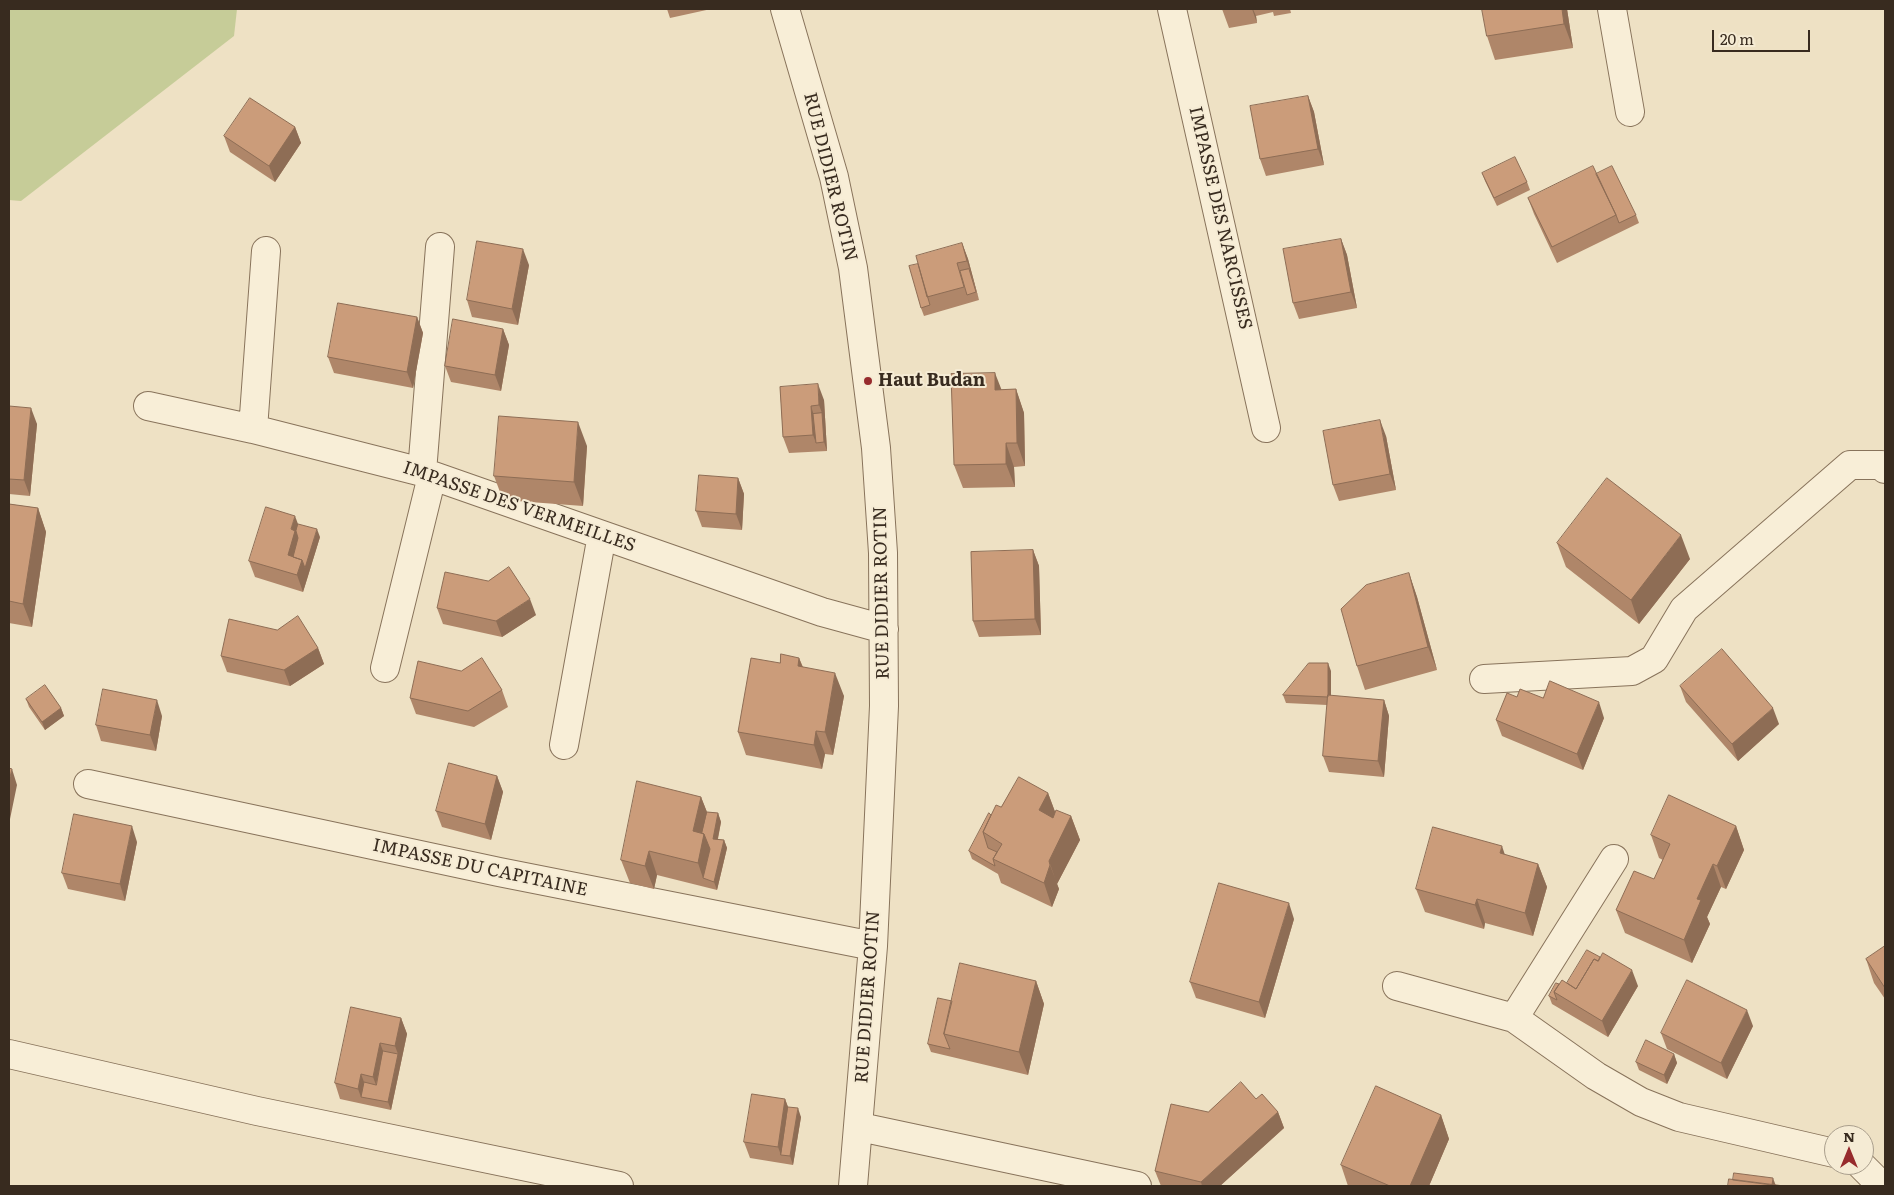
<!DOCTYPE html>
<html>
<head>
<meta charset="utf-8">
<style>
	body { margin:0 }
	#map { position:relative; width:1894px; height:1195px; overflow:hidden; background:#eee1c4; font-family:Literata,serif }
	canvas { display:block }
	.frame { position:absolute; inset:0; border:10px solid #382b1f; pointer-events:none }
	.north { position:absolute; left:1824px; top:1125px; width:50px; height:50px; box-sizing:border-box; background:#f5ebd4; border:1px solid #a99e8c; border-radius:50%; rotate:0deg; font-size:14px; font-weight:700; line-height:20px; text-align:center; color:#382b1f }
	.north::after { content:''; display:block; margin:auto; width:18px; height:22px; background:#972b2d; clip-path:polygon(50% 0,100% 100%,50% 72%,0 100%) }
	.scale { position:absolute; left:1712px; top:30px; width:98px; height:22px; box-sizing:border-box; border:2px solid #382b1f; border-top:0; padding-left:6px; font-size:15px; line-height:18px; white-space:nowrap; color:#382b1f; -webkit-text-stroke:4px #f5ebd4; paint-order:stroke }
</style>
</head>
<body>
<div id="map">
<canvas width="1894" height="1195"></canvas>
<div class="frame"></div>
<div class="north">N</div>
<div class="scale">20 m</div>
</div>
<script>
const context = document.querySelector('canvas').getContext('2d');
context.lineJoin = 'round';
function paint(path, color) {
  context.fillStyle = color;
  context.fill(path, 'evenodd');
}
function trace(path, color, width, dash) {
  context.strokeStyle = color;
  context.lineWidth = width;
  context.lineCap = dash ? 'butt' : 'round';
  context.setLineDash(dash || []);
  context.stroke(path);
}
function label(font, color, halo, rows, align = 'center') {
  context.font = font + ' Literata,serif';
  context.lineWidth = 4;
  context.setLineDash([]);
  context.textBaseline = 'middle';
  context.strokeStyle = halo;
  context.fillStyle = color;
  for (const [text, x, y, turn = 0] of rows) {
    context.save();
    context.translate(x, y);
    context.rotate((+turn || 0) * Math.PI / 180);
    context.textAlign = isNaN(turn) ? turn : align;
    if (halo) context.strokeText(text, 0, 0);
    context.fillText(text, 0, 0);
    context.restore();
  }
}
const green = new Path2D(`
	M9 9H237L234 36 21 201 9 200Z`);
const minor = new Path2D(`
	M785 9 834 177 853 268 876 448 883 553 884 706 873 946 853 1186
	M1172 9 1266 428
	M1612 9 1630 112
	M148 406 253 429 422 472 822 612 884 629
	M253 429 266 251
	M422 472 440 247
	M385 668 432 476
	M1484 679 1632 671 1654 659 1684 609 1850 465H1882L1885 469
	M564 745 602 535
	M88 784 499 872 873 946
	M1397 986 1514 1018 1596 1076 1641 1102 1679 1117 1834 1153
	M1514 1018 1614 859
	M9 1054 257 1111 619 1186
	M860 1127 1137 1186
	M1861 1165 1882 1186`);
const wall = new Path2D(`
	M667 9H711L670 18Z
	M1222 9H1290L1291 13 1274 16 1273 12 1256 16 1257 23 1229 28Z
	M1482 9H1567L1573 48 1495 60 1487 36Z
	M1308 96 1314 112 1324 165 1266 176 1260 159Z
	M295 127 301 143 275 182 230 152 224 136Z
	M1482 173 1527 182 1530 190 1497 206 1485 181Z
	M1596 174 1636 215 1639 223 1557 263 1534 214 1528 198Z
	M1341 239 1347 255 1357 308 1299 319 1293 303Z
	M962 243 968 259 979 300 924 316 921 308 918 264Z
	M529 265 518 325 472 317 467 300Z
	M417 317 423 333 413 388 334 373 328 357Z
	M503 329 509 345 501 391 451 382 445 366Z
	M780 387 824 400 827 451 789 453 783 437Z
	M1016 389 1024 413 1025 466 1014 467 1015 487 963 488 954 465 1001 390Z
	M9 406 37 424 30 496 9 494Z
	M1386 436 1396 490 1339 501 1333 485Z
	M587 446 583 506 503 500 494 476Z
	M738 478 744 494 742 530 702 527 696 511Z
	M9 504 38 508 46 532 32 627 9 623Z
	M320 537 303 592 255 577 249 561Z
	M1557 543 1690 559 1639 624 1566 567Z
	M1033 550 1039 566 1041 635 979 637 973 621Z
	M1409 573 1417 597 1437 670 1365 690 1357 666Z
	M437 608 536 615 502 637 443 624Z
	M318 648 324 664 290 686 227 672 221 656Z
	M799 658 803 667 844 696 833 755 825 754 822 769 746 755 738 732 780 663Z
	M1331 671V696L1384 700 1389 716 1384 777 1329 772 1323 756 1327 705 1286 703 1283 695Z
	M1680 686 1779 724 1738 761 1686 702Z
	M502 690 508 707 474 727 416 714 410 698Z
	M1543 698 1604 718 1583 770 1502 736 1496 720Z
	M26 699 61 708 64 716 45 730 29 707Z
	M162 716 156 751 101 741 96 725Z
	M497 776 503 792 491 840 442 827 436 811Z
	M1048 793 1055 812 1071 816 1080 840 1057 884 1059 889 1052 907 1001 883 998 874 972 859 969 851 991 815 1001 807Z
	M701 797 707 812 718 813 721 822 718 839 724 840 727 848 717 890 657 875 654 889 630 883 621 860Z
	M1736 826 1744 850 1726 889 1721 887 1707 917 1710 924 1692 963 1625 933 1616 910 1654 879 1663 860 1659 858 1651 835Z
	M137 842 125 901 68 889 62 873Z
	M1505 855 1538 864 1547 887 1533 936 1485 923 1484 929 1425 912 1416 889Z
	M1294 919 1265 1018 1196 998 1190 982Z
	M1885 946V999L1874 983 1866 959Z
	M1036 981 1044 1004 1028 1075 931 1052 928 1044 952 1001Z
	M1567 983 1638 986 1608 1037 1552 1004 1549 996 1559 984Z
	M401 1018 407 1034 391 1110 340 1099 335 1083Z
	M1753 1026 1727 1079 1667 1049 1661 1033Z
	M1674 1054 1677 1063 1667 1084 1639 1070 1636 1062Z
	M785 1099 788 1107 801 1117 793 1165 750 1158 744 1142Z
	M1256 1099 1278 1112 1284 1128 1220 1186H1161L1155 1171 1208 1112Z
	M1441 1115 1449 1139 1429 1186H1348L1341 1165Z`);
const shadedWall = new Path2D(`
	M1252 9H1253L1256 16 1257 23Z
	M1562 9H1567L1573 48 1564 24Z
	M1308 96 1314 112 1324 165 1318 149Z
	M295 127 301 143 275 182 269 166Z
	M1341 239 1347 255 1357 308 1351 292Z
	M962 243 968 259 979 300 967 261Z
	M523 249 529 265 518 325 512 309Z
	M417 317 423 333 413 388 407 372Z
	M503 329 509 345 501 391 495 375Z
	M995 373 1004 396 995 390Z
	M818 384 824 400 827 451 824 442 822 413 819 405Z
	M1016 389 1024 413 1025 466 1017 443Z
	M811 406 816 422V443L813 435Z
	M31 408 37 424 30 496 24 480Z
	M1380 420 1386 436 1396 490 1390 474Z
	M578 422 587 446 583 506 574 482Z
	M1006 443 1014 467 1015 487 1006 464Z
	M738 478 744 494 742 530 736 514Z
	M38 508 46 532 32 627 23 604Z
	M295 516 301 532 296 565 288 555 291 529Z
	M317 529 320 537 308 576 305 568Z
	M1681 535 1690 559 1639 624 1631 600Z
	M1033 550 1039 566 1041 635 1035 619Z
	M302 560 308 576 303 592 297 575Z
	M1409 573 1417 597 1437 670 1428 647Z
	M530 599 536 615 502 637 496 621Z
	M318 648 324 664 290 686 284 670Z
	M799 658 808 681 798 666Z
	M1328 663 1331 671V705L1328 697Z
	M835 673 844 696 833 755 825 732Z
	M157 700 162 716 156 751 150 735Z
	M1384 700 1389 716 1384 777 1378 761Z
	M1599 702 1604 718 1583 770 1577 754Z
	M61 708 64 716 45 730 42 722Z
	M1773 708 1779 724 1738 761 1732 744Z
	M816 731 825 754 822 769 814 745Z
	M12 769 17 785 10 819 9 817V781Z
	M497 776 503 792 491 840 485 824Z
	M1048 793 1057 817 1048 834 1039 810Z
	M701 797 710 820 713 857 703 878 698 863 693 831Z
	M718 813 721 822 716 847 713 839Z
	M1071 816 1080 840 1057 884 1049 861Z
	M132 826 137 842 125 901 120 884Z
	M1736 826 1744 850 1726 889 1717 866Z
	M724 840 727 848 717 890 714 882Z
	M1502 846 1510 870 1500 853Z
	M649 851 657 875 654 889 645 866Z
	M1538 864 1547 887 1533 936 1525 913Z
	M1713 864 1721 887 1707 917 1710 924 1692 963 1684 940 1697 899Z
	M1050 865 1059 889 1052 907 1044 883Z
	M1477 899 1485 923 1484 929 1475 905Z
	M1289 903 1294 919 1265 1018 1259 1002Z
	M1632 970 1638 986 1608 1037 1602 1021Z
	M1036 981 1044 1004 1028 1075 1019 1052Z
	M1747 1010 1753 1026 1727 1079 1721 1063Z
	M401 1018 407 1034 391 1110 388 1102 398 1054 395 1046Z
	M380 1043 386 1059 379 1093 373 1077Z
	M1674 1054 1677 1063 1667 1084 1664 1075Z
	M361 1074 367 1090 361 1097 364 1105 358 1089Z
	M785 1099 791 1115 781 1155 778 1147Z
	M798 1108 801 1117 793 1165 790 1156Z
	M1278 1112 1284 1128 1220 1186H1202L1201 1182Z
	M1441 1115 1449 1139 1429 1186H1410Z
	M1773 1178 1776 1186H1771Z`);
const building = new Path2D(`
	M1482 9H1562L1564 24 1487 36Z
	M1308 96 1318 149 1260 159 1250 106Z
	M250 98 295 127 269 166 224 136Z
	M1515 157 1527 182 1494 198 1482 173Z
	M1593 166 1616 215 1552 247 1528 198Z
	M1612 166 1636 215 1619 223 1616 215 1596 174Z
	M1341 239 1351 292 1293 303 1283 249Z
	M477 241 523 249 512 309 467 300Z
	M962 243 967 261 957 263 964 287 927 297 916 256Z
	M918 264 930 305 921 308 909 266Z
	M969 269 976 292 967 295 960 271Z
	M338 303 417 317 407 372 328 357Z
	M453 319 503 329 495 375 445 366Z
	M995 373V390L1016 389 1017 443H1006V464L954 465 951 374Z
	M818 384 819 405 811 406 813 435 783 437 780 387Z
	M9 406 31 408 24 480 9 479Z
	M822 413 824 442 816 443 813 414Z
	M499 416 578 422 574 482 494 476Z
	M1380 420 1390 474 1333 485 1323 431Z
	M699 475 738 478 736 514 696 511Z
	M1607 478 1681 535 1631 600 1557 543Z
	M9 504 38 508 23 604 9 601Z
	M266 507 295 516 291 529 295 531 288 555 302 560 297 575 249 561Z
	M298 524 317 529 305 568 302 560 293 557 298 538 296 531Z
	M1033 550 1035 619 973 621 971 552Z
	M509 567 530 599 496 621 437 608 445 572 488 581Z
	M1409 573 1428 647 1357 666 1341 609 1366 585Z
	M298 616 318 648 284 670 221 656 229 619 277 630Z
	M1722 649 1773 708 1732 744 1680 686Z
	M781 654 799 658 798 666 835 673 825 732 816 731 814 745 738 732 751 658 780 663Z
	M482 658 502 690 468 711 410 698 418 661 461 671Z
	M1309 663H1328V697L1283 695Z
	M1550 681 1599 702 1577 754 1496 720 1507 693 1517 697 1520 689 1543 698Z
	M45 685 61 708 42 722 26 699Z
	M103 689 157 700 150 735 96 725Z
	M1328 695 1384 700 1378 761 1323 756Z
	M449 763 497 776 485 824 436 811Z
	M9 768 12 769 9 781Z
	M1019 777 1048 793 1039 810 1053 818 1056 810 1071 816 1049 861 1050 865 1044 883 993 859 1002 844 983 832 996 805 1001 807Z
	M637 781 701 797 693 831 704 834 698 863 649 851 645 866 621 860Z
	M1669 795 1736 826 1717 866 1713 864 1697 899 1701 900 1684 940 1616 910 1634 871 1654 879 1670 844 1651 835Z
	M707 812 718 813 713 839 724 840 714 882 703 878 710 849 704 834 702 833Z
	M989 813 991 815 983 832 988 848 997 852 993 859 995 866 969 851Z
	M74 814 132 826 120 884 62 873Z
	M1433 827 1502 846 1500 853 1538 864 1525 913 1477 899 1475 905 1416 889Z
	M1219 883 1289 903 1259 1002 1190 982Z
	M1885 946V988L1866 959Z
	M1587 950 1600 957 1598 961 1594 959 1576 989 1567 983Z
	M1603 953 1632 970 1602 1021 1554 992 1562 980 1576 989 1594 959 1598 961Z
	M960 963 1036 981 1019 1052 944 1034Z
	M1687 980 1747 1010 1721 1063 1661 1033Z
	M1556 983 1559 984 1554 992 1557 1000 1549 996Z
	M938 998 952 1001 944 1034 950 1049 928 1044Z
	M351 1007 401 1018 395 1046 380 1043 373 1077 361 1074 358 1089 335 1083Z
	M1646 1040 1674 1054 1664 1075 1636 1062Z
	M383 1051 398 1054 388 1102 361 1097 364 1082 376 1085Z
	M1241 1082 1256 1099 1262 1094 1278 1112 1201 1182 1155 1171 1171 1104 1208 1112Z
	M1376 1086 1441 1115 1410 1186H1390L1341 1165Z
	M752 1094 785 1099 778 1147 744 1142Z
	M788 1107 798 1108 790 1156 781 1155Z
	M1734 1173 1773 1178 1772 1185 1733 1180Z
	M1729 1179 1784 1186H1728Z`);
const markers = [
	[868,381,5,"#972b2d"]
];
const streetNames = [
	["RUE DIDIER ROTIN",830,177,76],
	["IMPASSE DES NARCISSES",1220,218,77],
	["IMPASSE DES VERMEILLES",519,507,19],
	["RUE DIDIER ROTIN",882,593,-91],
	["IMPASSE DU CAPITAINE",480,868,12],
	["RUE DIDIER ROTIN",868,997,-86]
];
const poiNames = [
	["Haut Budan",878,381]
];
paint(green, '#c6cc98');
trace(minor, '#88735b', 30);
trace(minor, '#f8eed7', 28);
paint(wall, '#af8669');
paint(shadedWall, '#8e6d55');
paint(building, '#cb9c7a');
trace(building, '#8e6d55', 1);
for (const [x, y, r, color] of markers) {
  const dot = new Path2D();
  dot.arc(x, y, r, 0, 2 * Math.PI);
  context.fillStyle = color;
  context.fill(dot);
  trace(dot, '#f5ebd4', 2);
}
label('18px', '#382b1f', '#f5ebd4', streetNames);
label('bold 18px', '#382b1f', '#f5ebd4', poiNames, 'left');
</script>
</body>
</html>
